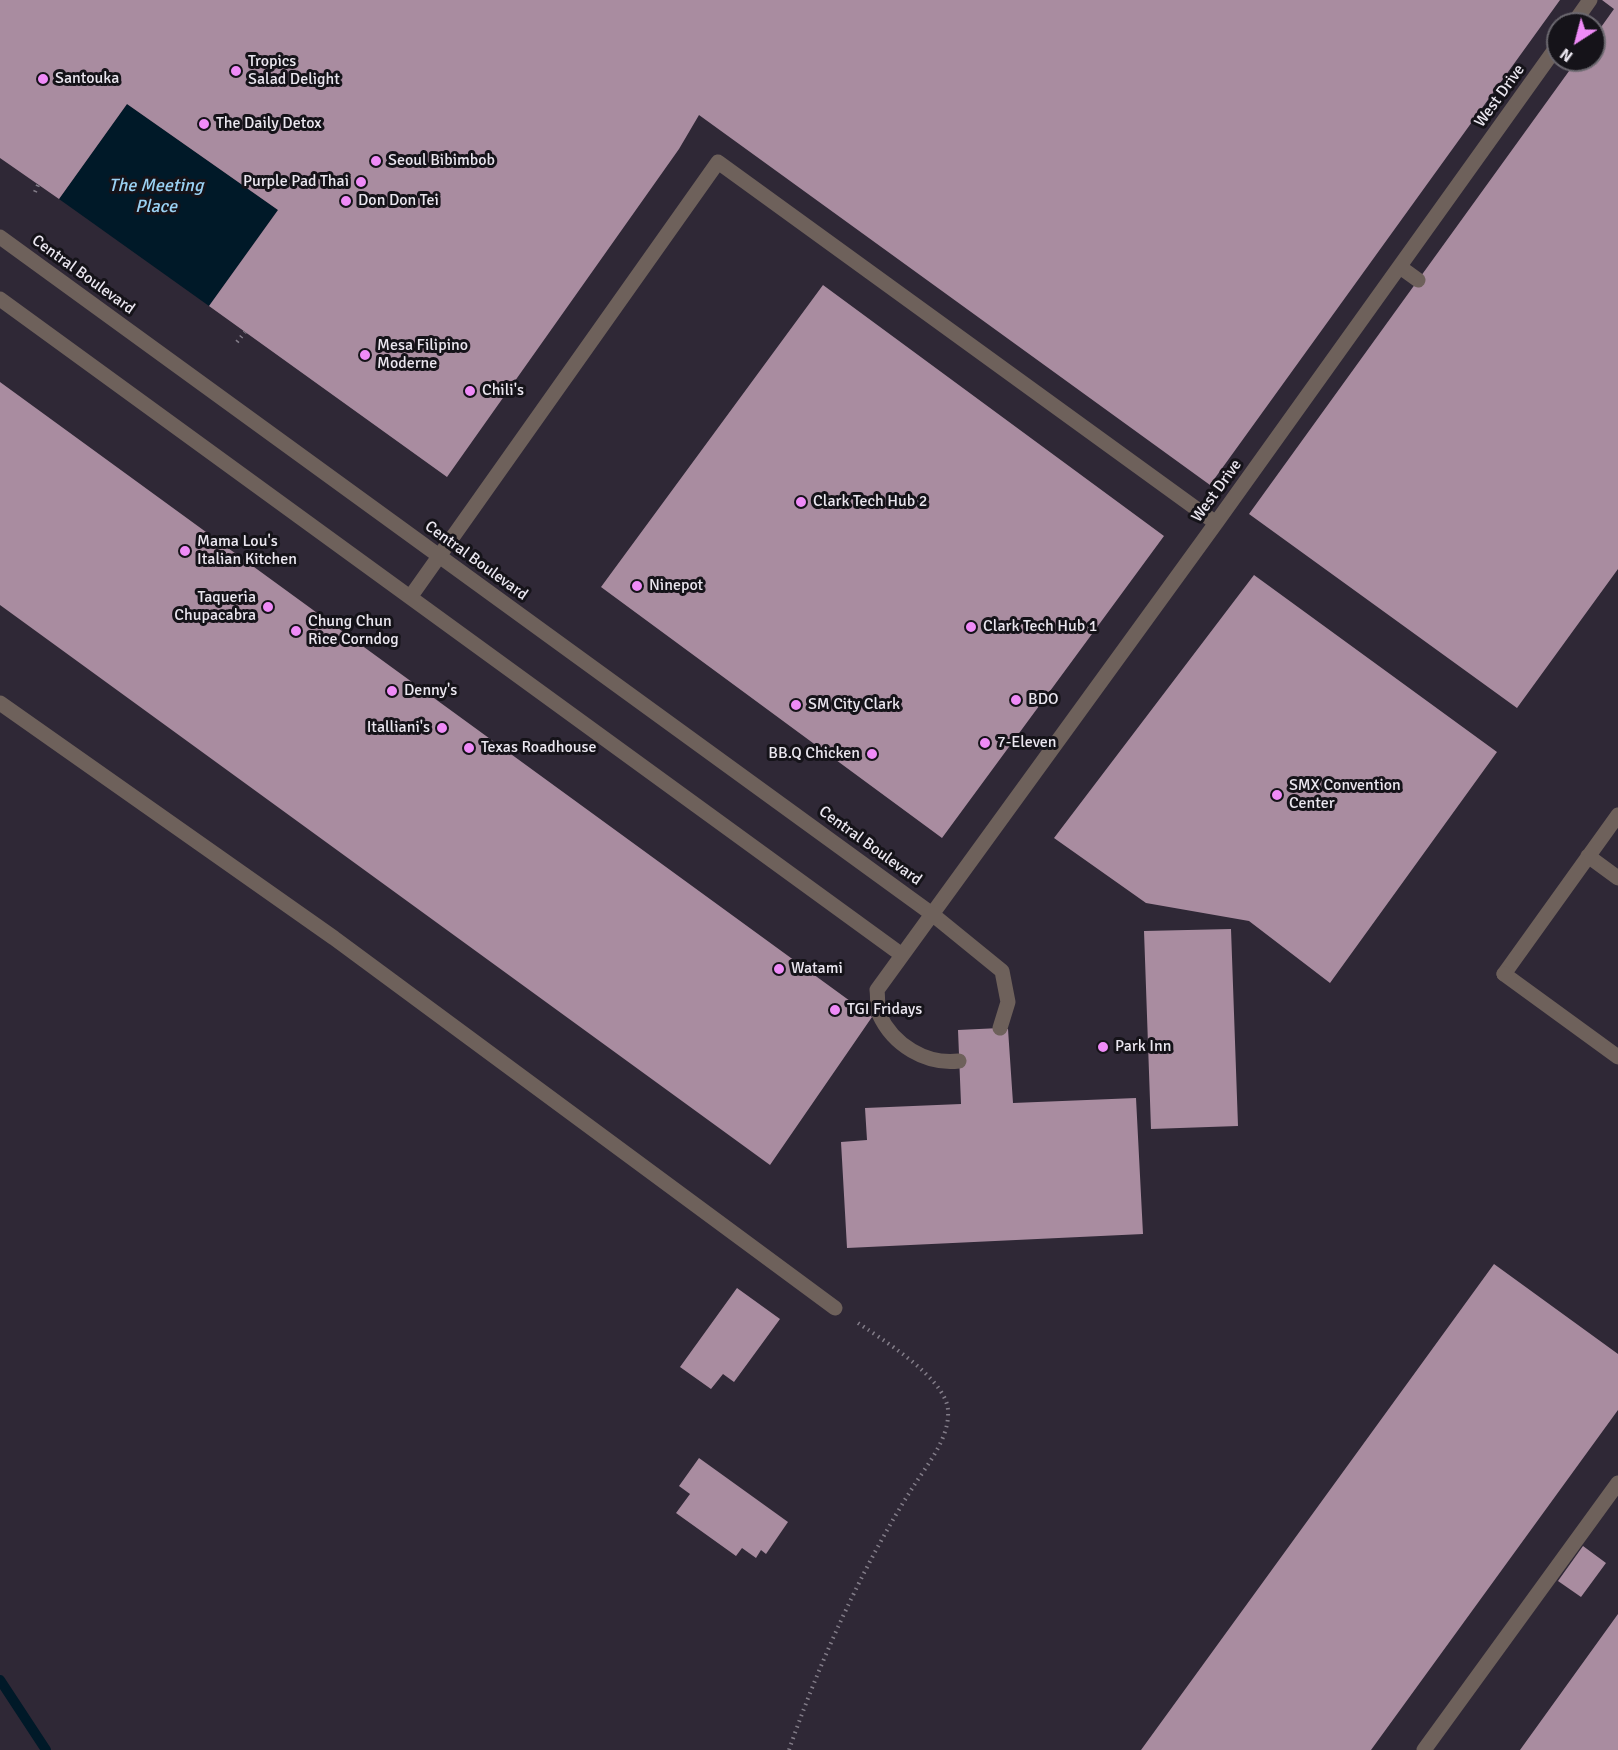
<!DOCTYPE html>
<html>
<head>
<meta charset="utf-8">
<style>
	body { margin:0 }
	#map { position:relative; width:1618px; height:1750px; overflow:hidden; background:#2f2836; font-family:Signika,sans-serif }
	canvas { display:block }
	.north { position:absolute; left:1546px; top:12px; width:60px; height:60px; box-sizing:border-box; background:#151319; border:2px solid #6b686f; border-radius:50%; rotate:216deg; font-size:16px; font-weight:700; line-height:24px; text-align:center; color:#ebe7f0 }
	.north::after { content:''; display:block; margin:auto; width:21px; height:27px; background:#ef8bf7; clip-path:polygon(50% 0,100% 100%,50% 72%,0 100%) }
</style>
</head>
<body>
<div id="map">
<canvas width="1618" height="1750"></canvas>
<div class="north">N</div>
</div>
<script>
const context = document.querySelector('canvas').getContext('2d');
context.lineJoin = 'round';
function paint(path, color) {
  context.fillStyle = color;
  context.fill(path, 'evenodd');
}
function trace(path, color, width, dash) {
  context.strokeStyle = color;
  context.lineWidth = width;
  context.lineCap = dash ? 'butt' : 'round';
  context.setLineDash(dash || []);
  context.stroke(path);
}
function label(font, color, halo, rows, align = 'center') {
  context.font = font + ' Signika,sans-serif';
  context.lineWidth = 6;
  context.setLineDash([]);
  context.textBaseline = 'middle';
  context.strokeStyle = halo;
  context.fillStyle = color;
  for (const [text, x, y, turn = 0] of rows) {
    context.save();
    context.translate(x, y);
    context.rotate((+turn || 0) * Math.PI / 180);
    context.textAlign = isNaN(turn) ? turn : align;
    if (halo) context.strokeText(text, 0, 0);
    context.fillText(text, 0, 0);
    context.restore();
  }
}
const water = new Path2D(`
	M127 104 278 210 209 306 59 199Z`);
const stream = new Path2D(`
	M0 1680 46 1750`);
const building = new Path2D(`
	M0 0H1560L1210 485 699 115 679 149 447 477 209 306 278 210 127 104 59 199 0 158Z
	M1602 0H1618V569L1517 708 1249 514 1577 60H1594V37L1614 9Z
	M823 285 1164 536 942 838 601 587Z
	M0 382 872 1017 770 1165 0 605Z
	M1254 575 1497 752 1330 983 1249 921 1146 903 1054 838Z
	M1231 929 1238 1126 1151 1129 1144 931Z
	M1000 1028 1008 1029 1013 1103 1136 1098 1143 1234 847 1248 841 1142 867 1140 865 1108 961 1104 958 1030Z
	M1494 1264 1618 1354V1410L1371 1750H1141Z
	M737 1288 780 1319 734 1382 723 1374 711 1389 680 1367Z
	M699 1458 788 1522 766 1554 761 1550 756 1558 742 1548 736 1556 676 1513 690 1494 679 1486Z
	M1583 1546 1606 1563 1581 1597 1558 1581Z
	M1618 1614V1750H1520Z`);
const path = new Path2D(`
	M35 192 38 185
	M237 342 245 332
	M789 1750C819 1663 863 1565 913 1487 927 1465 950 1438 948 1410 946 1378 880 1338 855 1321`);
const lane = new Path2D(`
	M1573 24 1590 0
	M0 237 932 914 1002 971 1008 1002 1000 1028
	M1400 267 1418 280
	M0 299 902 955
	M411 596 718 162 1216 523
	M0 703 334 938 835 1308
	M1588 856 1618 878
	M1504 974 1618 815
	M959 1061C926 1065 893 1045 879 1014 877 1007 878 997 877 990L1216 523 1558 45
	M1424 1750 1618 1483`);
const street = new Path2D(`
	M1504 974 1618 1057`);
const markers = [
	[236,71,6,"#ef8bf7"],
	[43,79,6,"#ef8bf7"],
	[204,124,6,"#ef8bf7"],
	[376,161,6,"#ef8bf7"],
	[361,182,6,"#ef8bf7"],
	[346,201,6,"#ef8bf7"],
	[365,355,6,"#ef8bf7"],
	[470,391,6,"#ef8bf7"],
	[801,502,6,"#ef8bf7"],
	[185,551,6,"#ef8bf7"],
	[637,586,6,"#ef8bf7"],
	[268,607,6,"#ef8bf7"],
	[971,627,6,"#ef8bf7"],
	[296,631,6,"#ef8bf7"],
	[392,691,6,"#ef8bf7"],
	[1016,700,6,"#ef8bf7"],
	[796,705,6,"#ef8bf7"],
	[442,728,6,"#ef8bf7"],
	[985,743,6,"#ef8bf7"],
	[469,748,6,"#ef8bf7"],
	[872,754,6,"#ef8bf7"],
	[1277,795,6,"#ef8bf7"],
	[779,969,6,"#ef8bf7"],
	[835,1010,6,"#ef8bf7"],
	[1103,1047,6,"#ef8bf7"]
];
const poiNames = [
	["Tropics",248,62],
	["Salad Delight",248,80],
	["Santouka",55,79],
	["The Daily Detox",216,124],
	["Seoul Bibimbob",388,161],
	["Purple Pad Thai",349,182,"right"],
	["Don Don Tei",358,201],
	["Mesa Filipino",377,346],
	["Moderne",377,364],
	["Chili's",482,391],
	["Clark Tech Hub 2",813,502],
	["Mama Lou's",197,542],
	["Italian Kitchen",197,560],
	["Ninepot",649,586],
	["Taqueria",256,598,"right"],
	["Chupacabra",256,616,"right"],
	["Chung Chun",308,622],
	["Rice Corndog",308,640],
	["Clark Tech Hub 1",983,627],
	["Denny's",404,691],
	["BDO",1028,700],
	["SM City Clark",808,705],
	["Italliani's",430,728,"right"],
	["7-Eleven",997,743],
	["Texas Roadhouse",481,748],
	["BB.Q Chicken",860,754,"right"],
	["SMX Convention",1289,786],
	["Center",1289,804],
	["Watami",791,969],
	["TGI Fridays",847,1010],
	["Park Inn",1115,1047]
];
const streetNames = [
	["West Drive",1500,96,-54],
	["Central Boulevard",83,275,36],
	["West Drive",1217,491,-54],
	["Central Boulevard",476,561,36],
	["Central Boulevard",870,846,36]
];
const waterNames = [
	["The Meeting",156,186],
	["Place",156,207]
];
paint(water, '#001928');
trace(stream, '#001928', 10);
paint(building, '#a98ca0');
trace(path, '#837d89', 4, [1.5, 4.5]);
trace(lane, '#6e615b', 15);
trace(street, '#6e615b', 15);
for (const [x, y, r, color] of markers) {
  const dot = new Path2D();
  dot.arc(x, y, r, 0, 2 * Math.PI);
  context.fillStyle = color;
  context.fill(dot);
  trace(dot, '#151319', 2);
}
label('16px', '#ebe7f0', '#151319', poiNames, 'left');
label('16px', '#ebe7f0', '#151319', streetNames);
label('italic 18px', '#9ad1f3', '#151319', waterNames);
</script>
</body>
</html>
